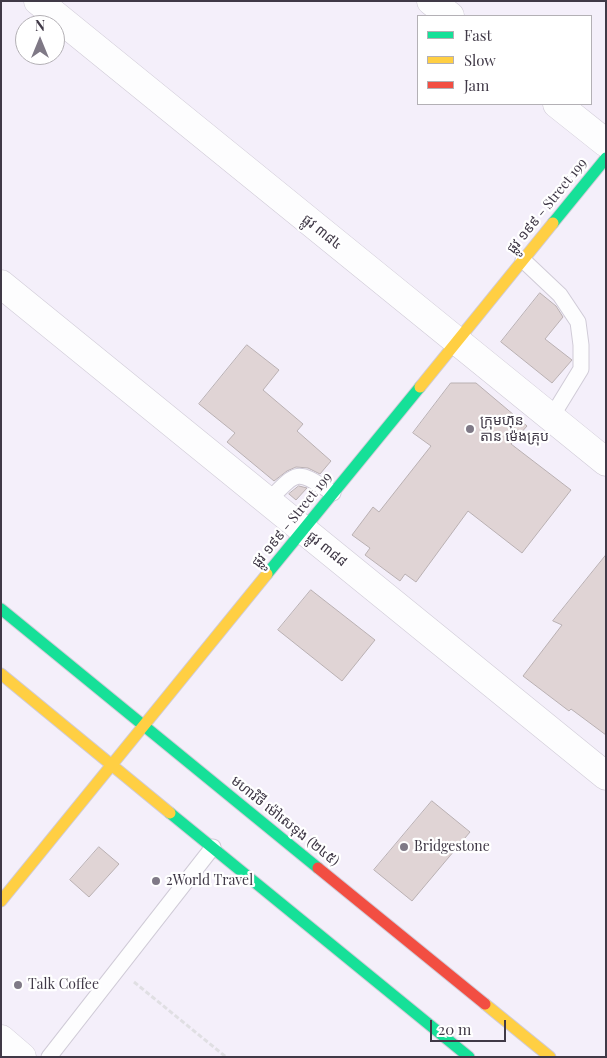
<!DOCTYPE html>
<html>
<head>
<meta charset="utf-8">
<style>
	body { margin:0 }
	#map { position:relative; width:607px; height:1058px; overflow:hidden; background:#f4effa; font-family:"Playfair Display",serif }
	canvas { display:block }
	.frame { position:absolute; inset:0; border:2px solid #403947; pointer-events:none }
	.legend { position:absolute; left:417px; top:15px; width:175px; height:90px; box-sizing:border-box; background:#fff; border:1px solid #b3b0b5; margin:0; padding:6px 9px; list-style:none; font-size:15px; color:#403947 }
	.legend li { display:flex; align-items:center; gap:10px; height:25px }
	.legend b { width:25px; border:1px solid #b3b0b5 }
	.north { position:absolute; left:15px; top:15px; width:50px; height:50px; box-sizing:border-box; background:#fff; border:1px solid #b3b0b5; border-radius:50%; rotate:0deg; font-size:14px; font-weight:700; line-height:20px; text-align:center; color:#403947 }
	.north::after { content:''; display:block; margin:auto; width:18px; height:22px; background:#7f7986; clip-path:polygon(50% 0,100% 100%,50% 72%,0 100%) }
	.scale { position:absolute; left:430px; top:1020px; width:76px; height:22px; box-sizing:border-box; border:2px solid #403947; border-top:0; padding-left:6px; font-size:15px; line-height:18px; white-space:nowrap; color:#403947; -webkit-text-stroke:4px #fff; paint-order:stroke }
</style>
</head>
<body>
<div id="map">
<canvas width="607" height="1058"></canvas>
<div class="frame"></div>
<ul class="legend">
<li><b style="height:6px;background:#16e098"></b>Fast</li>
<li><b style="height:6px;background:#ffcf43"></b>Slow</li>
<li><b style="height:6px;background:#f24e42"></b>Jam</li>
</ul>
<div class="north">N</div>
<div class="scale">20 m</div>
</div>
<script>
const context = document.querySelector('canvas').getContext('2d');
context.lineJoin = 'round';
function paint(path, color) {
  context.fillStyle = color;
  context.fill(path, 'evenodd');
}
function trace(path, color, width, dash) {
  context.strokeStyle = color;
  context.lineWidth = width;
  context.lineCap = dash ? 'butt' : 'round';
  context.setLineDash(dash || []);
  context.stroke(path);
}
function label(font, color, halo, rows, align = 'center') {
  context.font = font + ' "Playfair Display","Noto Sans Khmer",serif';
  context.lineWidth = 4.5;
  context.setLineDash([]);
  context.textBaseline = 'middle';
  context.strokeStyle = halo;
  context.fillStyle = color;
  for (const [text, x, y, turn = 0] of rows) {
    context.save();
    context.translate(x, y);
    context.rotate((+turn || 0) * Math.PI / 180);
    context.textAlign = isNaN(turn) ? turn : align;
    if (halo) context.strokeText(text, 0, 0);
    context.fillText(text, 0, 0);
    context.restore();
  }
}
const building = new Path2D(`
	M540 293 556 306 563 317 545 339 572 360 552 383 501 342Z
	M247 345 279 370 263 390 303 424 297 431 331 461 320 474 308 468 296 467 287 471 274 481 227 442 235 433 199 404Z
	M451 383H476L527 426 511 444 571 490 522 553 468 511 416 582 405 574 400 581 365 555 370 548 352 535 373 507 379 512 431 446 413 433Z
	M299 486 307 488 296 500 289 494Z
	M606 555V735L571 709 569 711 523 676 562 625 553 621Z
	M311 590 375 640 342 681 278 630Z
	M432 801 470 832 412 901 374 870Z
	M99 847 119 864 89 897 70 880Z`);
const path = new Path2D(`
	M134 982 226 1057`);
const lane = new Path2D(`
	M523 260 560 295 578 322 581 345V369L551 418
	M268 501C299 469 296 470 333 493
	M49 1057 213 847`);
const street = new Path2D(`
	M38 1 606 462
	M431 1 450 16
	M557 104 606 143
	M1 284 606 776
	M1 1039 22 1057`);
const fast = new Path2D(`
	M553 223 606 158
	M267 574 420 387
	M1 609 318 868
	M170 813 469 1057`);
const slow = new Path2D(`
	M420 387 553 223
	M1 674 170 813
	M1 901 267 574
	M485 1004 550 1057`);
const jam = new Path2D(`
	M318 868 485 1004`);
const markers = [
	[470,429,5,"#7f7986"],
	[404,847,5,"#7f7986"],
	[156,881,5,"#7f7986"],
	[18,985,5,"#7f7986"]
];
const streetNames = [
	["ផ្លូវ ១៩៩ - Street 199",547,206,-51],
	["ផ្លូវ ៣៨៤",322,232,39],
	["ផ្លូវ ១៩៩ - Street 199",292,520,-51],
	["ផ្លូវ ៣៨៨",327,549,39],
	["មហាវិថី ម៉ៅសេទុង (២៤៥)",285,821,39]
];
const poiNames = [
	["ក្រុមហ៊ុន",480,421],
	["តាន ម៉េងគ្រុប",480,437],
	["Bridgestone",414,847],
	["2World Travel",166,881],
	["Talk Coffee",28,985]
];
paint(building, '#e0d4d5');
trace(building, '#b9b0b2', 1);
trace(lane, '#d0cbd7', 17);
trace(street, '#d0cbd7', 29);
trace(fast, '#d0cbd7', 13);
trace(slow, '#d0cbd7', 13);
trace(jam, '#d0cbd7', 13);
trace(path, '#e0dfe3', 3, [5, 2.5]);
trace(lane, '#fdfdfe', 15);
trace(street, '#fdfdfe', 28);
trace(fast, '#16e098', 11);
trace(slow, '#ffcf43', 11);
trace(jam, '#f24e42', 11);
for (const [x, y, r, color] of markers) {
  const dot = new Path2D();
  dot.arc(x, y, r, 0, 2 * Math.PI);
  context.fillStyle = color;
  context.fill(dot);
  trace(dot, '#fff', 2);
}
label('14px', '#403947', '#fff', streetNames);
label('14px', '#403947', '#fff', poiNames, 'left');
</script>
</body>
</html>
